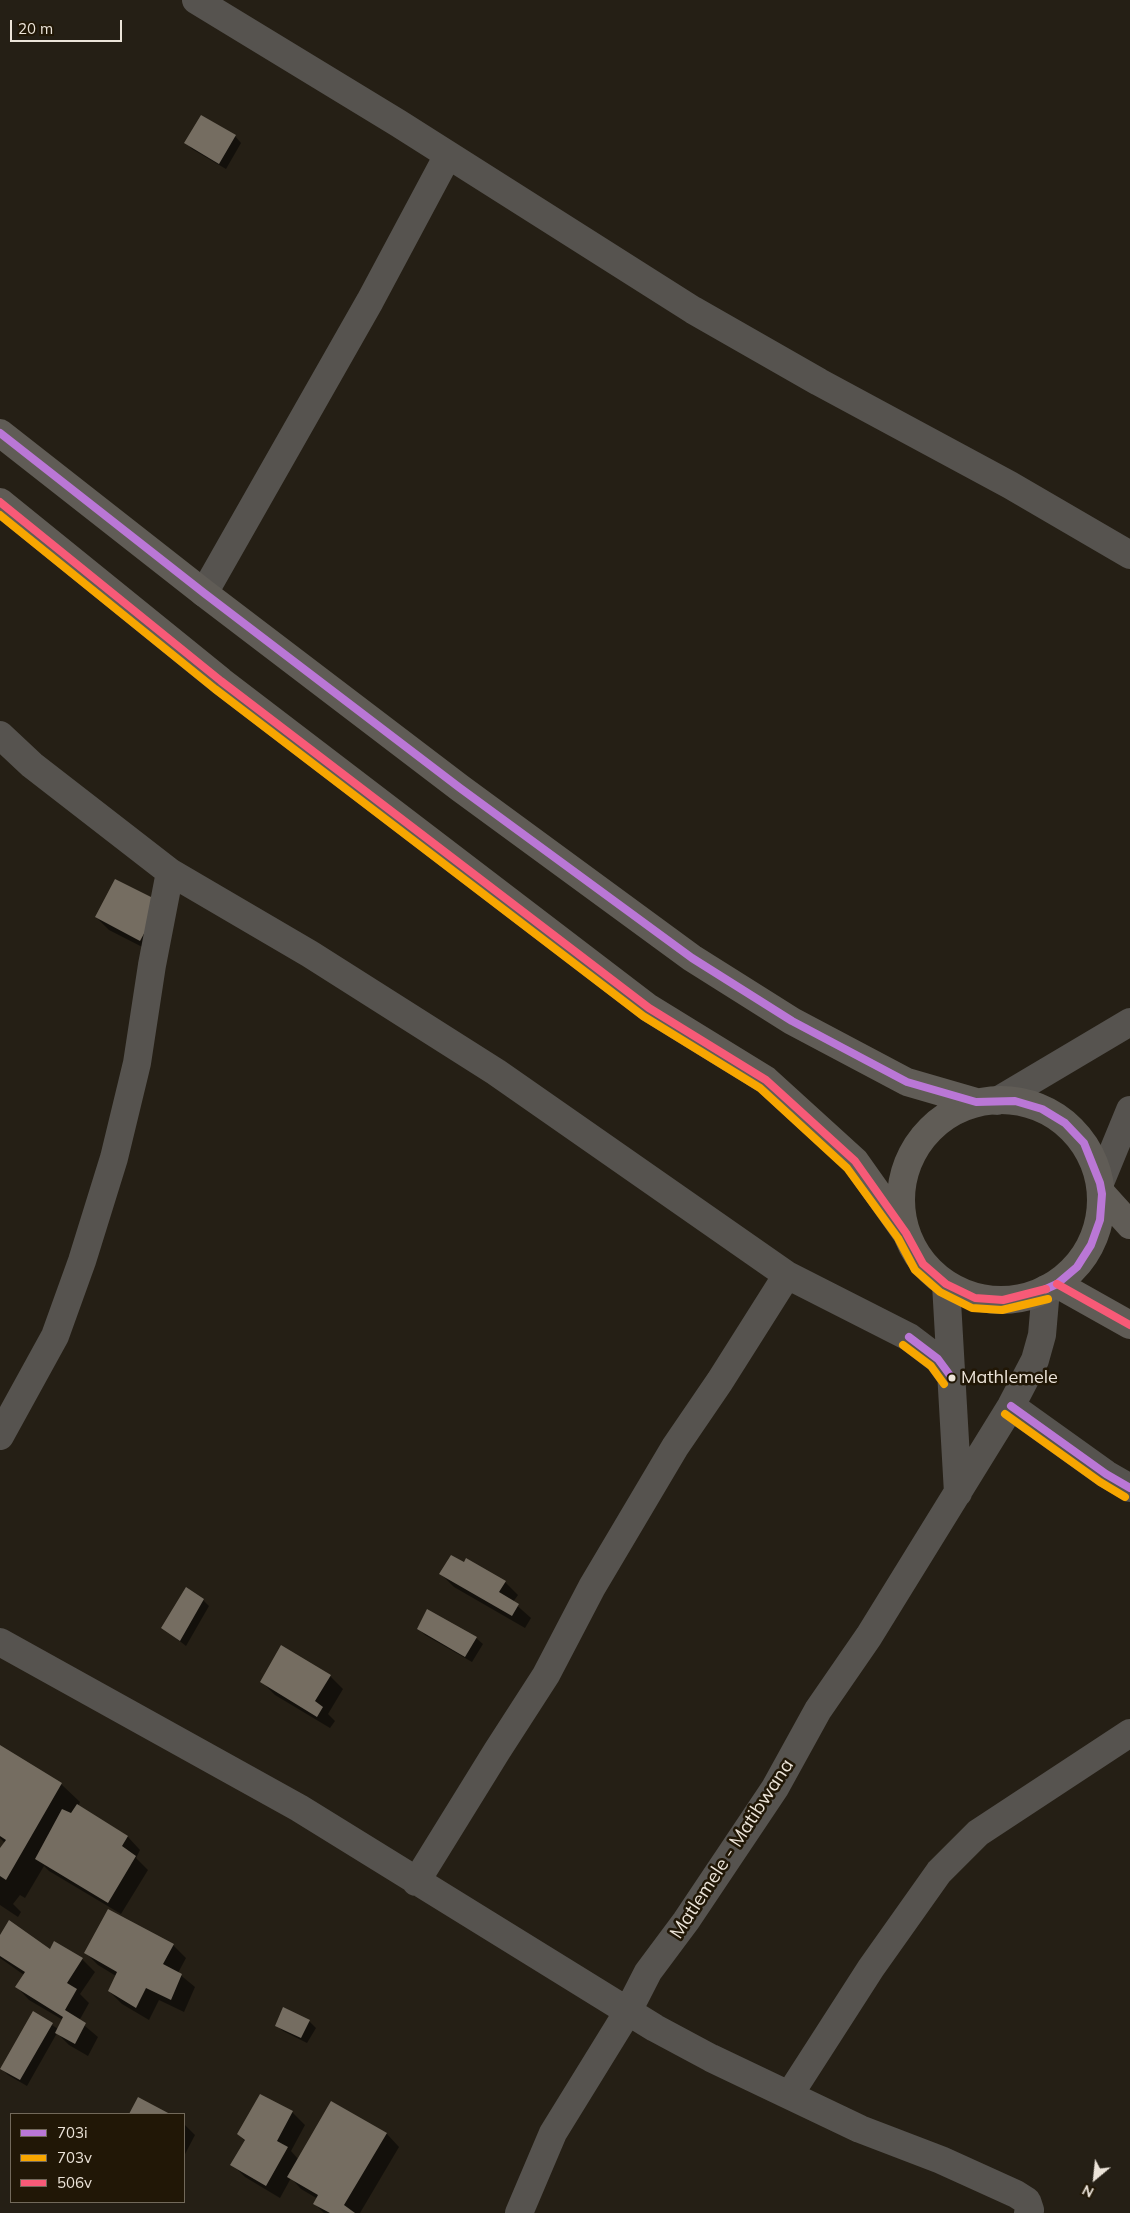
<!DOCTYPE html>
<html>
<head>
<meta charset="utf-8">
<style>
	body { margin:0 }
	#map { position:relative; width:1130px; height:2213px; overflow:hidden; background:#251f15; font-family:Mulish,sans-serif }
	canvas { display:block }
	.legend { position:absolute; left:10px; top:2113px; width:175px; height:90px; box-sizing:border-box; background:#211706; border:1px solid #72695a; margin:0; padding:6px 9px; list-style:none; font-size:15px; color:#ece4d9 }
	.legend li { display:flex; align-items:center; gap:10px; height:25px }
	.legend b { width:25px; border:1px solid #72695a }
	.north { position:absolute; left:1070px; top:2153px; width:50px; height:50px; -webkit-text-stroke:4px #211706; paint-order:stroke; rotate:208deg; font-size:14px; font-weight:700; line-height:20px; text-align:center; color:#ece4d9 }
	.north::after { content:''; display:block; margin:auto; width:18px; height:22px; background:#ece4d9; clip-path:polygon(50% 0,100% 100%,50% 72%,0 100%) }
	.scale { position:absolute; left:10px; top:20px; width:112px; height:22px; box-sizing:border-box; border:2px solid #ece4d9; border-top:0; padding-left:6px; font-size:15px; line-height:18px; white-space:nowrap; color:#ece4d9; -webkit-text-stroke:4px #211706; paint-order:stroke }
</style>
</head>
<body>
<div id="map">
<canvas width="1130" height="2213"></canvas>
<ul class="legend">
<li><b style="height:6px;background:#ba77d6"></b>703i</li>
<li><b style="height:6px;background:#f7a600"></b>703v</li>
<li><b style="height:6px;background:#f75a77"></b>506v</li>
</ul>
<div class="north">N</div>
<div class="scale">20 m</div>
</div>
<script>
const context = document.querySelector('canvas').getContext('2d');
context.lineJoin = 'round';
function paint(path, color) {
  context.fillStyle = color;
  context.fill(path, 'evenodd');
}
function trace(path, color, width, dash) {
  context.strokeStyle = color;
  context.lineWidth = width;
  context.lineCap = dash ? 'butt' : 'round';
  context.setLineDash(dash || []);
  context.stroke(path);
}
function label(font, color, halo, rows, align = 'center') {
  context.font = font + ' Mulish,sans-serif';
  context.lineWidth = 5;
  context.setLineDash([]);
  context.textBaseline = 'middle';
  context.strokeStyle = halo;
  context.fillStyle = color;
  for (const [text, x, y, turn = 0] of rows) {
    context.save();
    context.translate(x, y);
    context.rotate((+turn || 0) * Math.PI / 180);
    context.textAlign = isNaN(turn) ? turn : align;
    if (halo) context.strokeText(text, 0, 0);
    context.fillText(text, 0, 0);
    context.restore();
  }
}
const shadow = new Path2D(`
	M235 136 241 143 226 169 192 149 186 143Z
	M160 904 154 953 109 930 96 917Z
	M441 1574 505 1582 518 1595 513 1602 531 1618 525 1628 454 1587Z
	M203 1600 209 1606 186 1646 163 1628Z
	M419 1629 476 1638 483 1644 472 1662 425 1635Z
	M330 1676 343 1689 328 1714 335 1721 330 1728 275 1695 262 1682Z
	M0 1746 61 1784 80 1802 78 1806 128 1837 140 1850 136 1858 148 1870 121 1914 49 1871 44 1866 25 1898 20 1895 13 1904 21 1912 18 1917 0 1905V1851L5 1843 0 1838Z
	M0 1937 82 1959 95 1972 80 1994 89 2003 79 2021 98 2037 88 2056 69 2045 57 2033 27 2086 8 2075 2 2069 34 2013 58 2029 63 2020 29 2000 17 1987 24 1975 0 1958Z
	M173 1945 186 1958 178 1973 195 1987 184 2012 159 2000 149 2020 122 2004 109 1991 116 1976 98 1965 85 1952Z
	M283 2009 309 2021 316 2028 307 2043 283 2031 276 2025Z
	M331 2103 387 2134 399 2147 360 2213H324L315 2204 318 2199 301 2189 291 2178 280 2198 245 2177 232 2164 245 2141 238 2134 292 2112 305 2125 291 2151 298 2159Z
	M184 2124 195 2135 184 2156Z`);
const building = new Path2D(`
	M201 115 236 135 219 164 184 143Z
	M115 879 161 902 140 941 95 917Z
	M451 1555 464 1562 466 1558 506 1581 499 1592 519 1604 512 1616 439 1574Z
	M186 1587 204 1599 180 1641 161 1628Z
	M427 1609 477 1637 465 1657 417 1629Z
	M281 1645 331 1675 315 1701 323 1707 317 1717 260 1682Z
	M0 1745 62 1783 6 1880 0 1876V1848L6 1840 0 1836Z
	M77 1804 128 1836 122 1846 136 1856 108 1903 35 1859 62 1809 71 1813Z
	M108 1909 174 1944 163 1964 182 1974 171 2000 146 1988 136 2008 108 1991 117 1972 84 1953Z
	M9 1920 50 1949 54 1941 83 1958 67 1983 77 1989 65 2010 86 2023 75 2044 55 2033 63 2017 15 1987 25 1972 0 1956V1935Z
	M283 2007 310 2020 301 2038 275 2026Z
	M33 2011 53 2023 20 2080 0 2069Z
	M260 2094 293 2111 277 2141 288 2147 266 2186 230 2165 245 2140 237 2134Z
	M138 2097 170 2114H129Z
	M331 2101 387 2133 344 2205 355 2213H330L313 2204 318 2195 287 2177Z`);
const minor = new Path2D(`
	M196 0 398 123 693 310 819 382 1010 485 1130 555
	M204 593 370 301 448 155
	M0 735 32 765 170 872 310 954 496 1072 787 1275 909 1337 938 1359 952 1378
	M997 1101 1130 1022
	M1100 1183 1130 1110
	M946 1284 958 1493
	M1011 1406 1106 1474 1130 1488
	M0 1436 55 1336 82 1261 114 1158 137 1063 152 965 170 872
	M0 1642 299 1808 655 2028 711 2058 860 2129 941 2160 1016 2194 1027 2201 1030 2210 1028 2213
	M416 1882 497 1751 546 1675 592 1587 675 1447 720 1381 787 1275
	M790 2094 871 1968 939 1872 978 1833 1130 1733
	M519 2213 553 2133 627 2013 648 1972 686 1921 775 1788 818 1710 869 1636 1011 1406 1035 1360 1042 1335 1046 1289`);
const major = new Path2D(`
	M0 433 204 593 460 788 692 958 792 1021 907 1082 976 1102
	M0 502 221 681 649 1008 766 1080 855 1161 906 1233
	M901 1200a100 100 0 1 1 200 0a100 100 0 1 1-200 0Z
	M1102 1194 1130 1225
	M1057 1284 1130 1325`);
const bus1 = new Path2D(`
	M0 433 204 593 460 788 692 958 792 1021 907 1082 976 1102 1015 1101 1042 1109 1065 1123 1084 1143 1100 1183 1102 1194 1100 1220 1091 1245 1077 1267 1057 1284 1046 1289
	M909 1337 938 1359 952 1378
	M1011 1406 1106 1474 1130 1488`);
const bus2 = new Path2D(`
	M0 515 215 689 643 1016 760 1088 847 1168 898 1238 915 1270 940 1292 972 1308 1002 1310 1048 1299
	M903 1345 931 1366 944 1384
	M1005 1414 1100 1482 1125 1497`);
const bus3 = new Path2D(`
	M0 502 221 681 649 1008 766 1080 855 1161 906 1233 923 1264 946 1284 975 1298 1003 1300 1046 1289
	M1057 1284 1130 1325`);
const markers = [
	[952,1378,4.5,"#ece4d9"]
];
const busNames = [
	["Mathlemele",961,1378]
];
const streetNames = [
	["Matlemele - Matibwana",732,1849,-57]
];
paint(shadow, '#0007');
paint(building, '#756d61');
trace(minor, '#56534f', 28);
trace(major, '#605c56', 28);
trace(bus1, '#ba77d6', 8);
trace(bus2, '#f7a600', 8);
trace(bus3, '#f75a77', 8);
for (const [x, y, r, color] of markers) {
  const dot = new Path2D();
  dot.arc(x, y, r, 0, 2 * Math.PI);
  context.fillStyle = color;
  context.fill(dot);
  trace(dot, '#211706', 2);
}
label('18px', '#ece4d9', '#211706', busNames, 'left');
label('19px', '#ece4d9', '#211706', streetNames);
</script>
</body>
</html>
